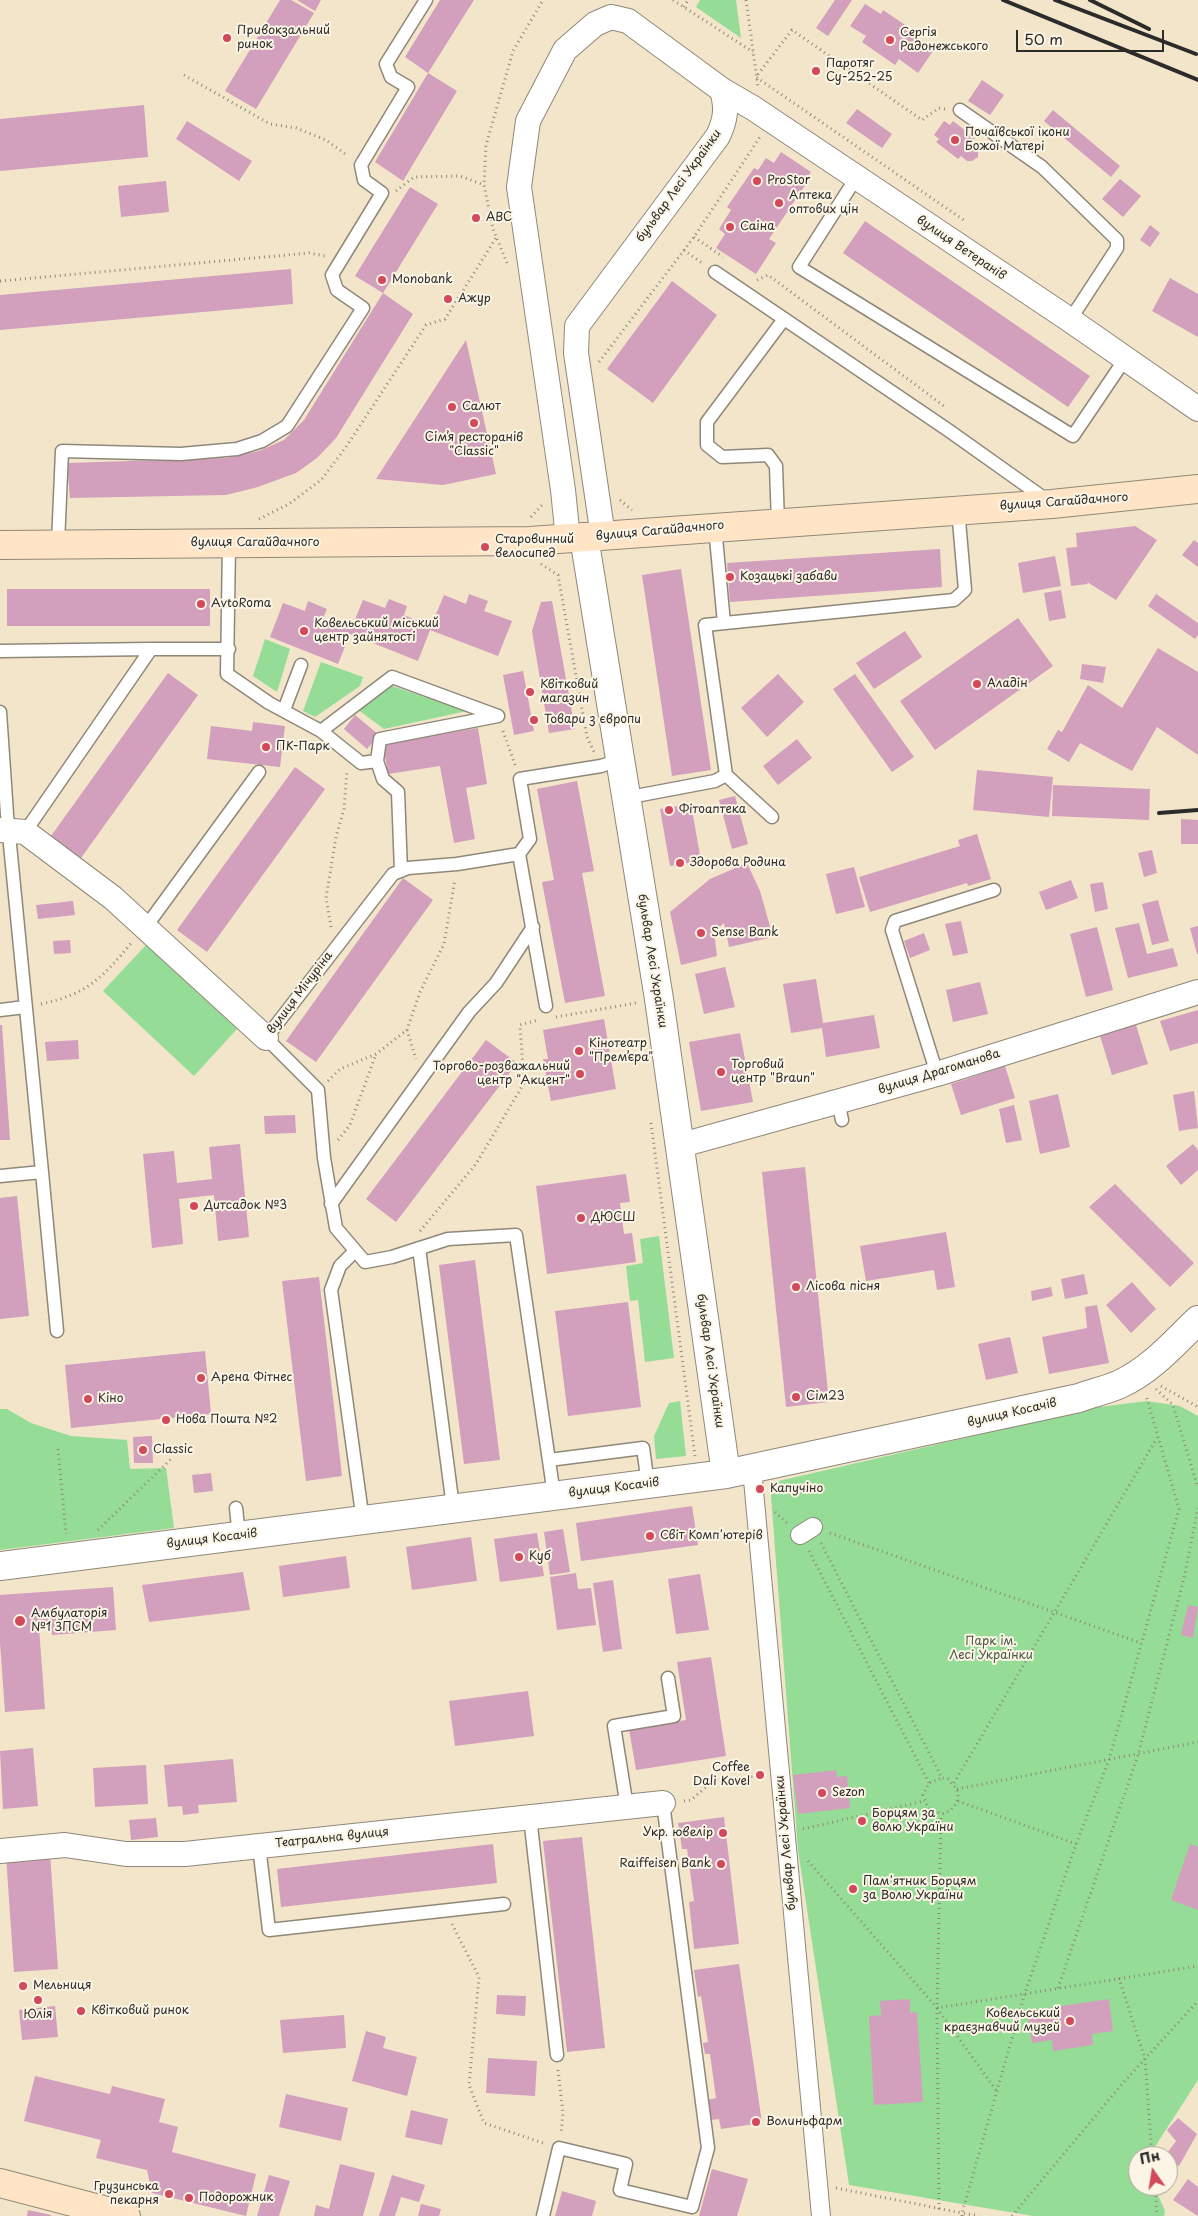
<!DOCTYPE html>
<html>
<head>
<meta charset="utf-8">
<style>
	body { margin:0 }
	#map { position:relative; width:1198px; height:2216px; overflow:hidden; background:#f3e5c9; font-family:"Playpen Sans",sans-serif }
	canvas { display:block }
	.north { position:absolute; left:1128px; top:2146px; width:50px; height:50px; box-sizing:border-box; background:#fcf5e5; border:1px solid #a8a49b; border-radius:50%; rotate:347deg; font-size:14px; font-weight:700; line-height:20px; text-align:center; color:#2b2b2b }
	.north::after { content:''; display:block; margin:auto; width:18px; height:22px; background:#d1495b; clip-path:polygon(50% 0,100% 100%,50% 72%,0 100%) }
	.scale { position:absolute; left:1016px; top:30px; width:148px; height:22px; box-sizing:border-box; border:2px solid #2b2b2b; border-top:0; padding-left:6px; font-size:15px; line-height:18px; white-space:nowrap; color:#2b2b2b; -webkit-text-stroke:4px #fcf5e5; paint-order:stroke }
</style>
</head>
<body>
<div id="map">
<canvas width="1198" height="2216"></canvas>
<div class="north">Пн</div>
<div class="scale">50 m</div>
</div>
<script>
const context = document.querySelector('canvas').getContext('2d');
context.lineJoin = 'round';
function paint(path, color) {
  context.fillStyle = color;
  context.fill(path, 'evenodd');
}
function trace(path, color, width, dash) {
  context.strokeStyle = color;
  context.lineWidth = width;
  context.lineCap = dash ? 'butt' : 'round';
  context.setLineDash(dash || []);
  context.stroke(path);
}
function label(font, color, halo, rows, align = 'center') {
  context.font = font + ' "Playpen Sans",sans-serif';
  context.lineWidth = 4;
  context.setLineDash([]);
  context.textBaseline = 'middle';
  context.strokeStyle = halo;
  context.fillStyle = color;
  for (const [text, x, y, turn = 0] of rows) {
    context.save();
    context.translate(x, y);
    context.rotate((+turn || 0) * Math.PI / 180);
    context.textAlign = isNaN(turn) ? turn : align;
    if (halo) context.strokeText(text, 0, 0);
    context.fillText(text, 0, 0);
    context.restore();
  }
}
const green = new Path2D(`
	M700 0H736L741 38 696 7Z
	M265 639 290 649 277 692 253 676Z
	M321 662 363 677 360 686 315 717 303 711Z
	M389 685 467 711 384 729 357 709Z
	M146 945 237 1029 194 1076 103 991Z
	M659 1236 674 1358 645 1362 638 1300 630 1301 626 1266 643 1263 640 1239Z
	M680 1401 686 1456 656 1459 654 1436 669 1403Z
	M1147 1401 1180 1406 1198 1416V2080L1149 2156H1138V2186H1154L1165 2211 1164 2216H1033L849 2185 798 1850 770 1483 1099 1407Z
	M0 1409H7L31 1423 71 1436 127 1440 130 1469 166 1468 174 1528 0 1550Z`);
const building = new Path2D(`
	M280 0H291L314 13 256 109 225 91Z
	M297 0H321L315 11Z
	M440 0H474L428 73 405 57Z
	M835 0H852L828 36 816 28Z
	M865 4 881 14 883 10 917 33 914 37 933 51 918 73 899 59 895 65 862 42 866 36 850 26Z
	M428 73 457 91 403 181 375 162Z
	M982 80 1004 95 990 115 968 101Z
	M144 105 148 157 0 171V119Z
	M857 109 892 134 882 148 846 123Z
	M1053 110 1120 166 1111 177 1044 121Z
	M187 121 252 161 239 181 176 139Z
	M944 121 950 125 953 121 975 138 972 142 978 147V157L972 161H967L961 156 958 159 936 142 939 139 934 135Z
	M781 152 811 172 804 182 806 184 769 239 776 243 756 274 716 248 725 234 719 229 731 210 727 207 754 168 758 170 766 158 774 163Z
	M1120 179 1141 196 1123 217 1102 199Z
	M166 181 169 212 121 217 118 186Z
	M410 187 438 204 383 293 355 276Z
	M865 221 1090 376 1068 407 843 253Z
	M1150 225 1160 233 1150 247 1140 240Z
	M291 269 293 304 0 330V295Z
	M1170 278 1198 294V337L1152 311Z
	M672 281 717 315 653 403 607 369Z
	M383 293 413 314 336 438 317 458 296 473 258 487 226 495 70 498 67 463 226 458 259 451 284 440 304 420Z
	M466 340 496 474 443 485 376 479Z
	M1135 526 1157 540 1116 600 1087 582 1088 584 1071 586 1066 548 1077 547 1076 533Z
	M1194 540 1198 543V567L1182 555Z
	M940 549 942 587 730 602 727 563Z
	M1055 556 1061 586 1023 593 1018 563Z
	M681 569 711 770 672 776 642 575Z
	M7 589H210V626H7Z
	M1061 590 1066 618 1049 621 1044 593Z
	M469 594 488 601 484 611 512 621 498 656 430 630 418 661 350 634 338 664 270 637 283 603 305 611 308 601 327 609 323 618 351 629 363 600 385 608 389 599 407 606 404 615 431 626 444 595 466 604Z
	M1156 594 1198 623V635L1195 639 1148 606Z
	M552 601 575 729 549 733 532 631 541 602Z
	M1018 618 1053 666 935 750 900 701Z
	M905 631 922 657 874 689 856 663Z
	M1158 648 1198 672V755L1157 727 1132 771 1080 743 1069 762 1047 749 1058 730 1062 732 1088 685 1122 708Z
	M1082 664 1106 667 1103 683 1080 679Z
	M523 671 534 731 514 735 503 675Z
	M168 673 198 695 81 858 51 836Z
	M778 674 804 702 767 737 741 708Z
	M855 674 914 757 892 772 833 689Z
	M355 715 379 735 367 749 344 729Z
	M253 722 285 726 280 767 207 759 211 726 252 731Z
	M478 728 487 784 466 788 475 839 454 843 440 766 388 774 383 744Z
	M797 739 812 758 778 785 763 766Z
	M295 767 325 789 207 952 177 930Z
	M977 770 1053 777 1049 817 973 810Z
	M577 781 594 871 582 873 605 996 565 1003 542 882 554 880 537 789Z
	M1053 785 1150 789 1149 820 1052 816Z
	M735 796 748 844 732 849 719 800Z
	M691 804 701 861 670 866 660 809Z
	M1181 819 1198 820V844H1181Z
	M977 834 991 879 968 886 967 883 870 912 859 877 960 846 958 840Z
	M1152 850 1157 873 1144 877 1138 853Z
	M747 863 760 891 773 937 729 947 724 923 714 932 717 956 681 965 670 912 710 879Z
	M854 867 865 907 836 914 826 874Z
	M403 878 433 900 316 1062 286 1041Z
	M1071 880 1078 898 1046 910 1039 892Z
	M1103 882 1108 909 1095 912 1090 884Z
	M1158 900 1169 941 1152 945 1142 904Z
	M73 901 75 915 38 919 36 905Z
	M961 921 968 953 953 956 945 924Z
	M1139 923 1147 954 1173 948 1178 966 1128 978 1115 928Z
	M1198 926V954H1197L1190 928Z
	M1097 927 1113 990 1086 997 1070 934Z
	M924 933 930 950 910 958 904 941Z
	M70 940 71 953 54 954 53 941Z
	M725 967 735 1007 704 1014 695 974Z
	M816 979 823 1023 874 1015 880 1048 826 1057 822 1028 791 1033 783 984Z
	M980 982 988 1014 953 1022 946 990Z
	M1198 1010V1043L1170 1051 1160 1021Z
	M604 1019 616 1089 551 1101 543 1059H548L543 1030Z
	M0 1025H2L10 1140H0Z
	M1136 1025 1148 1064 1112 1075 1100 1036Z
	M740 1033 753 1102 701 1111 689 1042Z
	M78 1040 79 1059 47 1061 45 1042Z
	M486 1040 517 1063 396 1222 366 1199Z
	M1005 1066 1015 1098 961 1115 951 1084Z
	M1194 1091 1198 1128 1179 1131 1173 1095Z
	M1058 1094 1070 1147 1040 1154 1029 1101Z
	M1014 1105 1022 1140 1006 1143 999 1109Z
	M295 1115 296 1133 265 1134 264 1116Z
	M240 1144 249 1237 218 1241 214 1195 179 1199 183 1244 152 1248 143 1154 174 1151 177 1183 212 1179 209 1147Z
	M1193 1144 1198 1150V1170L1181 1185 1166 1166Z
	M805 1167 829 1402 786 1407 762 1172Z
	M626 1174 630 1202 620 1203 624 1234 632 1233 636 1262 547 1274 536 1186Z
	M1115 1184 1194 1263 1170 1287 1089 1207Z
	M17 1196 29 1316 0 1319V1198Z
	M946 1232 955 1287 937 1290 934 1270 866 1281 860 1246Z
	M475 1260 500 1460 464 1464 439 1265Z
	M1084 1274 1088 1294 1065 1299 1061 1279Z
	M319 1277 342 1476 306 1481 282 1281Z
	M1132 1282 1156 1309 1131 1333 1106 1305Z
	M1051 1287 1053 1296 1032 1301 1031 1291Z
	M628 1302 641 1407 568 1416 555 1311Z
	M1097 1305 1109 1363 1049 1374 1042 1337 1087 1328 1085 1307Z
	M1010 1337 1018 1373 986 1380 978 1344Z
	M205 1351 211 1414 71 1428 65 1365Z
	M152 1436 153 1463H134L133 1437Z
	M211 1473 213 1491 194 1493 192 1475Z
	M692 1506 698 1545 581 1561 576 1523Z
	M563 1529 570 1572 550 1575 544 1532Z
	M537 1533 544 1576 500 1582 494 1539Z
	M471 1537 477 1581 412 1590 406 1547Z
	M346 1556 350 1588 283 1597 279 1566Z
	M243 1572 250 1610 149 1622 142 1585Z
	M576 1573 578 1589 591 1588 596 1625 557 1630 550 1577Z
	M700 1574 709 1630 676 1634 668 1579Z
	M613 1580 622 1649 603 1652 593 1583Z
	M113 1587 116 1630 52 1635 51 1626 39 1627 45 1709 5 1712 0 1643V1595Z
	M1188 1605 1198 1607 1193 1638 1181 1635Z
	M711 1657 726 1756 636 1770 629 1729 686 1720 677 1662Z
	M528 1691 534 1736 455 1746 449 1701Z
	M33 1748 38 1806 3 1809 0 1751Z
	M233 1759 237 1802 198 1805 199 1813 183 1815 182 1806 168 1807 164 1765Z
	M146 1765 148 1804 95 1807 93 1768Z
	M836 1770 837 1777 847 1776 850 1808 798 1814 793 1775Z
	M724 1817 739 1944 694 1949 689 1902 694 1901 687 1849H682L678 1823Z
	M156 1818 158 1837 131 1840 129 1820Z
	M582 1837 605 2048 567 2052 543 1841Z
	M493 1844 497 1883 281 1907 277 1869Z
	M1190 1844 1198 1847V1910L1171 1900Z
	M50 1853 58 1969 14 1972 6 1856Z
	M739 1964 762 2123 721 2129 719 2119 711 2120 708 2100 716 2098 710 2054H705L703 2043 708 2042 701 1996 698 1997 694 1970Z
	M26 1981 28 1990 19 1991 18 1983Z
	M497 1995 526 1996 525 2016 496 2014Z
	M910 1999V2013L917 2012 923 2102 874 2105 869 2016 881 2015 880 2001Z
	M1109 1999 1113 2031 1092 2034 1093 2045 1053 2051 1052 2040 1032 2043 1027 2011Z
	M55 2006 58 2037 22 2040 19 2010Z
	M344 2015 346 2048 283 2053 280 2020Z
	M366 2031 386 2037 383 2048 417 2057 407 2096 352 2081Z
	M488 2058 537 2061 535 2096 486 2093Z
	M35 2076 110 2094 112 2086 165 2099 159 2122 178 2127 172 2152 256 2174 246 2216 152 2193 147 2170 96 2158 101 2140 24 2121Z
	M286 2094 348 2108 341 2141 279 2127Z
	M411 2110 448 2119 442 2145 405 2137Z
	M1178 2118 1197 2134 1179 2166 1168 2159V2156H1165L1176 2141 1167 2130Z
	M340 2164 375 2173 363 2216H314L316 2205 329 2209Z
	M712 2169 748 2179 737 2216H699Z
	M269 2175 290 2181 279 2216H257Z
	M392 2175 425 2185 419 2202 401 2197 395 2216H379Z
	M1188 2179 1198 2187V2216L1173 2200Z
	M562 2191 596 2201 592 2216H555Z
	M421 2204 441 2209 439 2216H418Z
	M28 2210 51 2215V2216H27Z`);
const path = new Path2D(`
	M673 0 753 52
	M746 0 758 87
	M684 7 688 0
	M184 75 270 124 296 128 326 140 348 156
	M945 109 939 108 922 120 792 30 756 77 965 221
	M396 191 414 177 460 176 484 185
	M694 237 723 257
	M684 250 702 263
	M507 263 493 229 484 185 486 145 513 51 543 0
	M757 280 768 275 944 406
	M0 281 309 253 325 256
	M599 362 694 237 760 137
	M620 500 632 510
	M531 517 542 505
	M259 519 289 504 321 480 346 447 426 325 445 319 496 238
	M541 564 558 575 587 737 594 752
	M503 731 515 765
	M331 927 326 898 336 837 344 809 347 771
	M41 1004C88 994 102 978 132 942
	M556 1017 636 1003
	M407 1030 416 1059
	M328 1081 340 1069 376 1054 407 1030 420 992 444 944 455 879
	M651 1123 695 1456
	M338 1140 350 1125 376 1054
	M420 1231 476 1164 524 1083 520 1025 538 1020
	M1161 1386 1198 1407
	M1156 1389 1173 1405 1198 1488
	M58 1449 66 1534
	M775 1512 787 1523
	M98 1530 173 1457
	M830 1533 1141 1643
	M821 1543 942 1778 948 1779 957 1789C960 1802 954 1811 941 1814L928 1808 923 1795 929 1783 942 1778
	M809 1551 929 1783
	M954 1783 1157 1438
	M957 1789 1198 1742
	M684 1801 691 1800 714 1780 762 1776
	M958 1801 1076 1844
	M803 1829 924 1801
	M808 1861 937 2008 1198 1966
	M452 1924 479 1977 469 2085 484 2123 546 2144
	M1119 1978 1145 2059 1152 2156
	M1058 1988 1138 1755 1184 1578 1198 1508
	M937 2008 996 2090
	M558 2070 563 2113 561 2134
	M1155 2186 1157 2216
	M836 2188 962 2213 1025 1993 1076 1844 1109 1760 1179 1509 1146 1395
	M939 2209 937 2008 941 1814
	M962 2216V2213L979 2216
	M1012 2216 1122 2084 1198 2001`);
const service = new Path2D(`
	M960 110 1042 167 1117 240V248L1070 320
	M856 178 799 267 1073 436 1125 359
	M715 272 948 430 1048 501
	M778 523 776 466 768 455 722 457 707 445V422L784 319
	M715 527 724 623
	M58 543 62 451 181 454 237 449 262 441 287 426 363 308 337 290 332 275 382 193 364 180 361 165 408 87 391 77 386 64 426 0
	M229 543 227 674 269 703 321 731 361 763 377 761 383 779 398 792 401 871
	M0 651 151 649
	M284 710 301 665
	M0 712 7 814 42 1172 0 1176
	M321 731 392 677 498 716
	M377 761 380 739 498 716
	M726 775 772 817
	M625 798 715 781 726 775 705 625 954 600 965 590 958 509
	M25 832 151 649H229
	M519 854 457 864 408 868 393 874 266 1038 318 1090 324 1158 336 1228 365 1262 392 1257 448 1239 516 1235 554 1495
	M145 928 259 772
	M546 1006 519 854 530 839 520 779 601 766 619 760
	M0 1010 25 1007
	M937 1074 892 930 895 921 994 890
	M838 1101 842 1120
	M42 1172 57 1331
	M331 1204 469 1012 496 983 533 927
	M419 1248 453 1507
	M355 1251 340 1266 331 1290 363 1521
	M549 1460 643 1448 648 1484
	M236 1508 239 1536
	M627 1807 614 1726 674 1716 668 1678
	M530 1817 557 2055
	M259 1846 269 1930 504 1904
	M543 2216 559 2148 626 2164 620 2190 692 2207 708 2148 663 1803`);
const pedestrian = new Path2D(`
	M752 1469 821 2216
	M800 1535 813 1527`);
const minor = new Path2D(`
	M722 90 753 108 1070 320 1198 409
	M568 539 563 490 519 187 528 121 565 50 595 24 611 17 628 21 722 90C727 108 726 119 718 136L577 326 576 353 603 536
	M0 830 25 832 113 898 266 1038
	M678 1146 937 1074 1198 992
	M0 1851 65 1845 126 1854H185L663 1803`);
const tertiary = new Path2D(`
	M584 537 659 999 726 1474
	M0 1566 726 1474 1079 1398C1092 1393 1107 1390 1120 1384 1151 1370 1174 1343 1198 1320`);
const secondary = new Path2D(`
	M0 545 530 541 1052 504 1198 489
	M0 2183 126 2216`);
const rail = new Path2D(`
	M1003 0 1198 80
	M1055 0 1196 54
	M1090 0 1149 29
	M1159 813 1198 810`);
const markers = [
	[227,38,5,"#d1495b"],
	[890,40,5,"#d1495b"],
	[816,71,5,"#d1495b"],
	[955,140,5,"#d1495b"],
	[757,181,5,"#d1495b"],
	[779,203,5,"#d1495b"],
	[476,218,5,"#d1495b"],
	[730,227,5,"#d1495b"],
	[382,280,5,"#d1495b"],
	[448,299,5,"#d1495b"],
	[452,407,5,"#d1495b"],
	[474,423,5,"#d1495b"],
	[485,547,5,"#d1495b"],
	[730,577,5,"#d1495b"],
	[201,604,5,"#d1495b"],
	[304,631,5,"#d1495b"],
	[977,684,5,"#d1495b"],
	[530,692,5,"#d1495b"],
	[534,720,5,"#d1495b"],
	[266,747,5,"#d1495b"],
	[669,810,5,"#d1495b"],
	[680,863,5,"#d1495b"],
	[701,933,5,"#d1495b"],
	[579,1051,5,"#d1495b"],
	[721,1072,5,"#d1495b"],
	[580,1074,5,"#d1495b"],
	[194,1206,5,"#d1495b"],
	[581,1218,5,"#d1495b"],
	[796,1287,5,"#d1495b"],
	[201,1378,5,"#d1495b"],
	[796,1397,5,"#d1495b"],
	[88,1399,5,"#d1495b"],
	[166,1420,5,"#d1495b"],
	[143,1450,5,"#d1495b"],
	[760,1489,5,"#d1495b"],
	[650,1536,5,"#d1495b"],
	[519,1557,5,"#d1495b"],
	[20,1621,6,"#d1495b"],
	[760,1775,5,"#d1495b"],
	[822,1793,5,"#d1495b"],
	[862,1821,5,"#d1495b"],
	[723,1833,5,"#d1495b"],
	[721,1864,5,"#d1495b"],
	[853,1889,5,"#d1495b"],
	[23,1986,5,"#d1495b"],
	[38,2000,5,"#d1495b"],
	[81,2011,5,"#d1495b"],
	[1070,2021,5,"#d1495b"],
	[756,2122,5,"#d1495b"],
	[169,2194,5,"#d1495b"],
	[189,2198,5,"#d1495b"]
];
const poiNames = [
	["Привокзальний",237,31],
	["ринок",237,45],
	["Сергія",900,33],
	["Радонежського",900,47],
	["Паротяг",826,64],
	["Су-252-25",826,78],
	["Почаївської ікони",965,133],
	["Божої Матері",965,147],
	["ProStor",767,181],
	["Аптека",789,196],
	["оптових цін",789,210],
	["АВС",486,218],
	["Саіна",740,227],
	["Monobank",392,280],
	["Ажур",458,299],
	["Салют",462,407],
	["Сім’я ресторанів",474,438,"center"],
	["\"Classic\"",474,452,"center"],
	["Старовинний",495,540],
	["велосипед",495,554],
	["Козацькі забави",740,577],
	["AvtoRoma",211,604],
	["Ковельський міський",314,624],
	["центр зайнятості",314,638],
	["Аладін",987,684],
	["Квітковий",540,685],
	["магазин",540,699],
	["Товари з європи",544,720],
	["ПК-Парк",276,747],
	["Фітоаптека",679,810],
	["Здорова Родина",690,863],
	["Sense Bank",711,933],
	["Кінотеатр",589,1044],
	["\"Прем’єра\"",589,1058],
	["Торговий",731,1065],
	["центр \"Braun\"",731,1079],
	["Торгово-розважальний",570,1067,"right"],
	["центр \"Акцент\"",570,1081,"right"],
	["Дитсадок №3",204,1206],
	["ДЮСШ",591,1218],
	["Лісова пісня",806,1287],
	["Арена Фітнес",211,1378],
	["Сім23",806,1397],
	["Кіно",98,1399],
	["Нова Пошта №2",176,1420],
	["Classic",153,1450],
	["Капучіно",770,1489],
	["Світ Комп'ютерів",660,1536],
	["Куб",529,1557],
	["Амбулаторія",31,1614],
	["№1 ЗПСМ",31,1628],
	["Coffee",750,1768,"right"],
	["Dali Kovel",750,1782,"right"],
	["Sezon",832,1793],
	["Борцям за",872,1814],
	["волю України",872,1828],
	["Укр. ювелір",713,1833,"right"],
	["Raiffeisen Bank",711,1864,"right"],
	["Пам'ятник Борцям",863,1882],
	["за Волю України",863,1896],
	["Мельниця",33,1986],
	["Квітковий ринок",91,2011],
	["Ковельський",1060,2014,"right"],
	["краєзнавчий музей",1060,2028,"right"],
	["Юлія",38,2015,"center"],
	["Волиньфарм",766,2122],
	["Грузинська",159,2187,"right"],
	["пекарня",159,2201,"right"],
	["Подорожник",199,2198]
];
const streetNames = [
	["бульвар Лесі Українки",679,186,-54],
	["вулиця Ветеранів",961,248,34],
	["вулиця Сагайдачного",1064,502,-4],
	["вулиця Сагайдачного",660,531,-5],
	["вулиця Сагайдачного",255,543],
	["бульвар Лесі Українки",652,961,81],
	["вулиця Мічуріна",300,993,-53],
	["вулиця Драгоманова",939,1072,-17],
	["бульвар Лесі Українки",710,1361,82],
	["вулиця Косачів",1012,1413,-13],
	["вулиця Косачів",614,1488,-7],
	["вулиця Косачів",212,1539,-7],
	["Театральна вулиця",332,1838,-6],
	["бульвар Лесі Українки",786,1843,-95]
];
const parkNames = [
	["Парк ім.",991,1642],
	["Лесі Українки",991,1656]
];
paint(green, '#95dd97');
paint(building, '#d29fbd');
trace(service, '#8f887a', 15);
trace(pedestrian, '#8f887a', 20);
trace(minor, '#8f887a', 26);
trace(tertiary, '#8f887a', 30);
trace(secondary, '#8f887a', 30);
trace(path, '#8f887a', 3, [1, 4]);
trace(service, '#fff', 12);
trace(pedestrian, '#fff', 18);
trace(minor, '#fff', 24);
trace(tertiary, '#fff', 28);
trace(secondary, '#ffe4c6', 28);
trace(rail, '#2b2b2b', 4);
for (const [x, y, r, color] of markers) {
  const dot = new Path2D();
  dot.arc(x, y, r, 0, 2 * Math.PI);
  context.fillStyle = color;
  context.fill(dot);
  trace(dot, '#fcf5e5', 2);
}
label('12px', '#2b2b2b', '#fcf5e5', poiNames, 'left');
label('12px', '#2b2b2b', '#fcf5e5', streetNames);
label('12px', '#465846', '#fcf5e5', parkNames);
</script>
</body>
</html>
